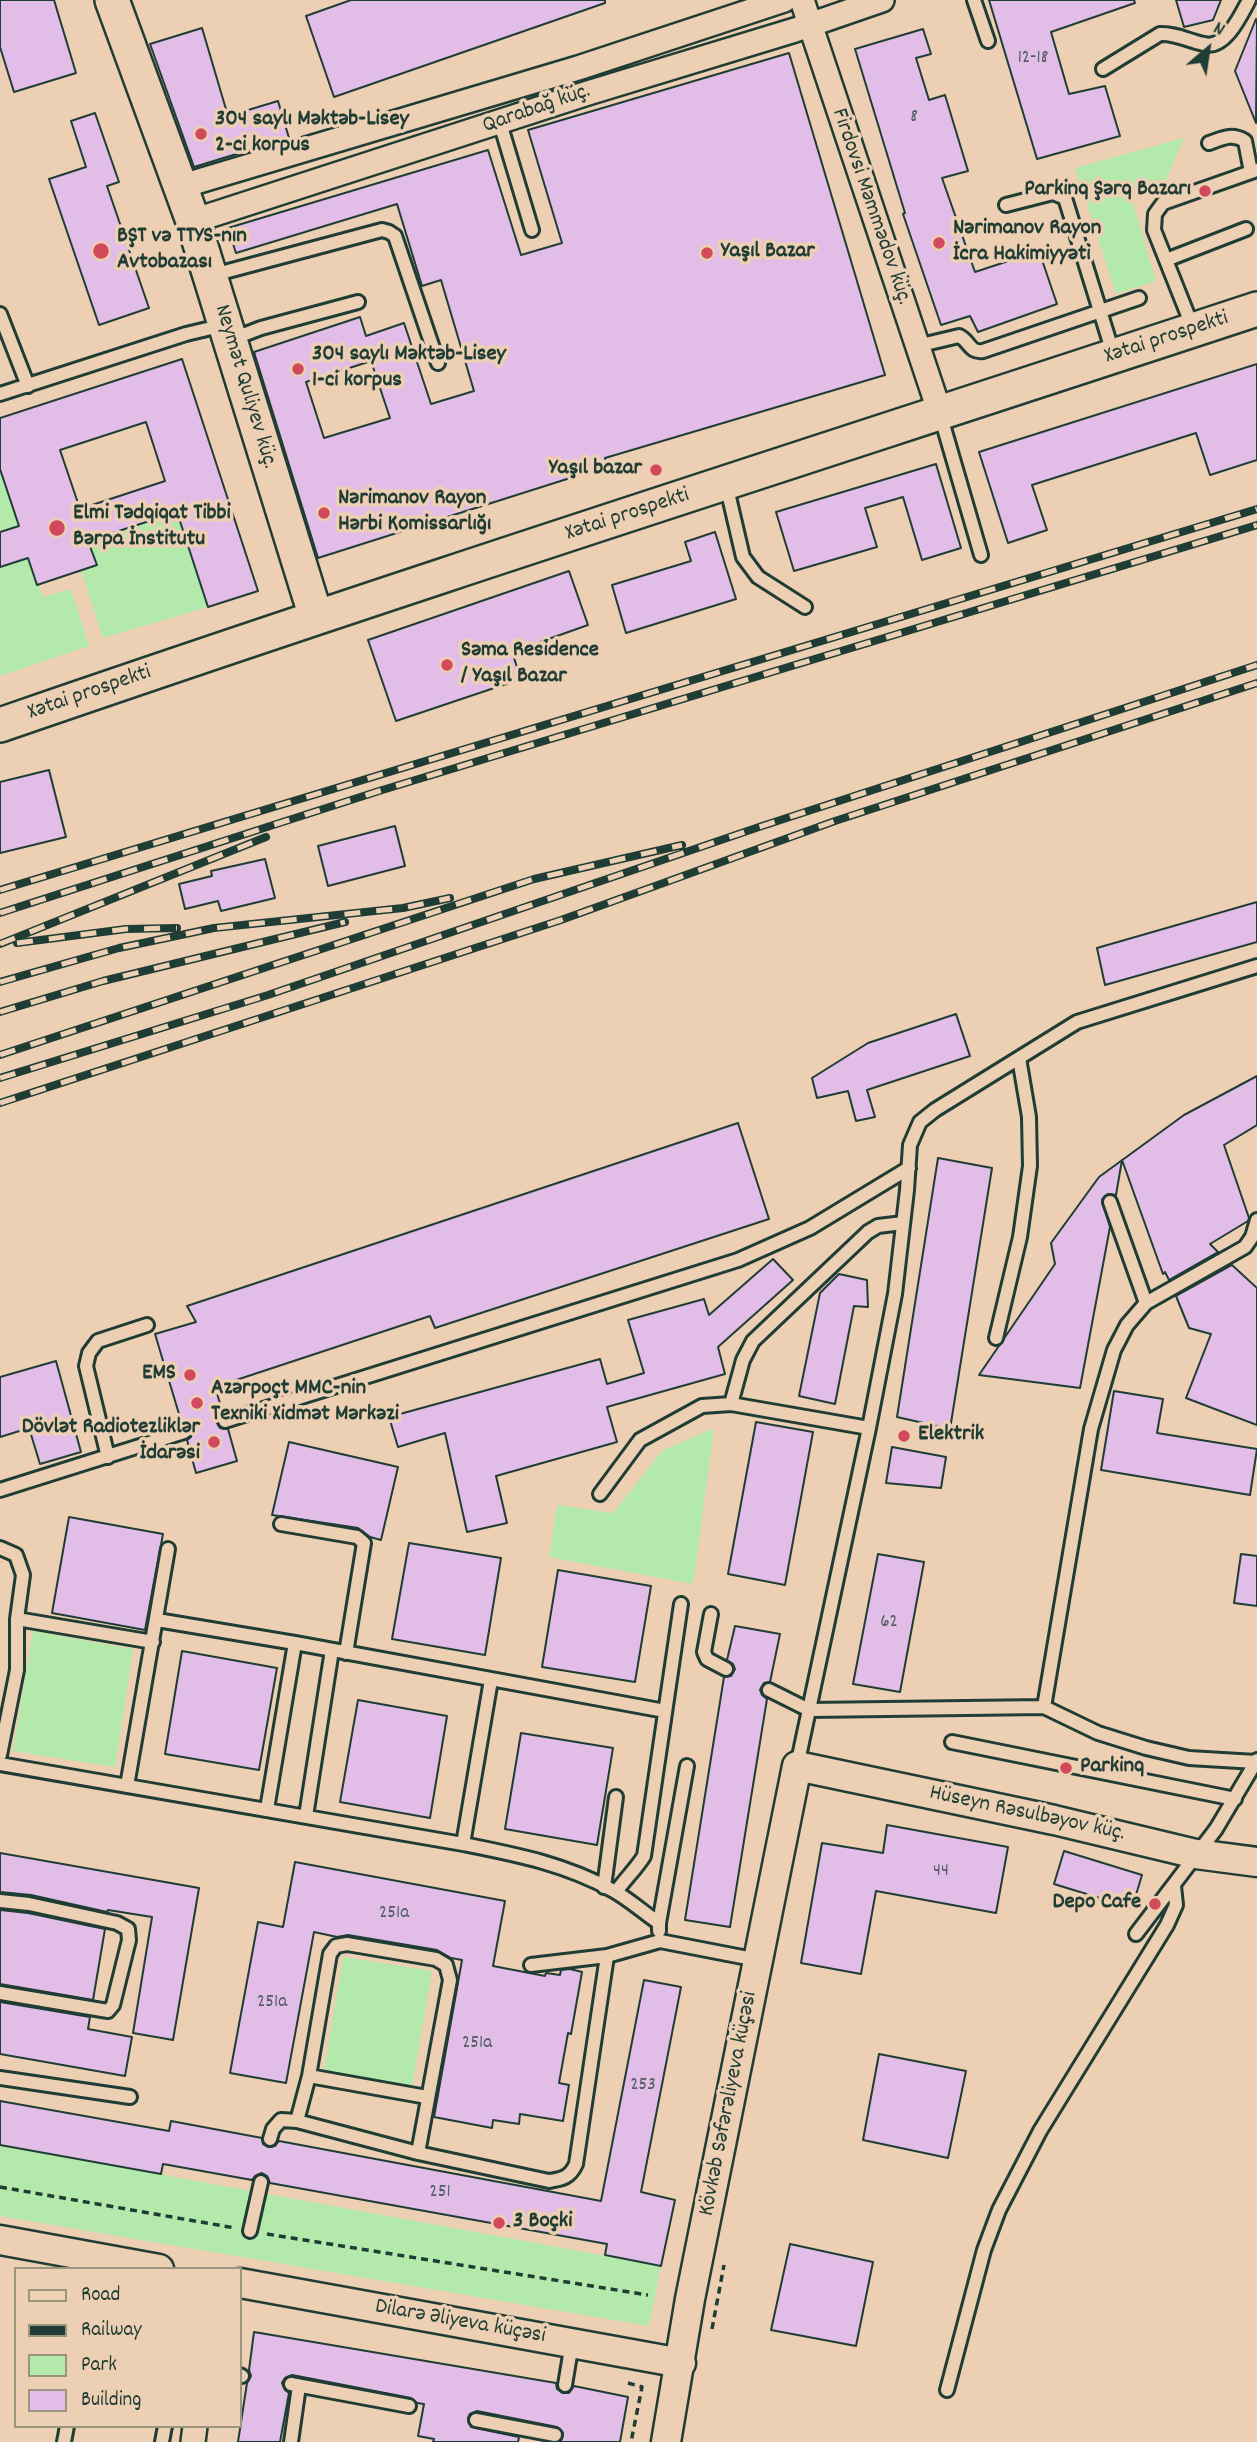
<!DOCTYPE html>
<html>
<head>
<meta charset="utf-8">
<style>
	body { margin:0 }
	#map { position:relative; width:1257px; height:2442px; overflow:hidden; background:#edcfb3; font-family:Dekko,sans-serif }
	canvas { display:block }
	.legend { position:absolute; left:14px; top:2267px; width:228px; height:161px; box-sizing:border-box; background:#edcfb3; border:2px solid #9b9580; margin:0; padding:9px 12px; list-style:none; font-size:21px; color:#1f3d34 }
	.legend li { display:flex; align-items:center; gap:14px; height:35px }
	.legend b { width:35px; border:2px solid #9b9580 }
	.north { position:absolute; left:1173px; top:14px; width:70px; height:70px; -webkit-text-stroke:5px #edcfb3; paint-order:stroke; rotate:29deg; font-size:19px; font-weight:700; line-height:28px; text-align:center; color:#1f3d34 }
	.north::after { content:''; display:block; margin:auto; width:24px; height:32px; background:#1f3d34; clip-path:polygon(50% 0,100% 100%,50% 72%,0 100%) }
</style>
</head>
<body>
<div id="map">
<canvas width="1257" height="2442"></canvas>
<ul class="legend">
<li><b style="height:9px;background:#edcfb3"></b>Road</li>
<li><b style="height:9px;background:#1f3d34"></b>Railway</li>
<li><b style="height:19px;background:#b3e9ab"></b>Park</li>
<li><b style="height:19px;background:#e2bde7"></b>Building</li>
</ul>
<div class="north">N</div>
</div>
<script>
const context = document.querySelector('canvas').getContext('2d');
context.lineJoin = 'round';
function paint(path, color) {
  context.fillStyle = color;
  context.fill(path, 'evenodd');
}
function trace(path, color, width, dash) {
  context.strokeStyle = color;
  context.lineWidth = width;
  context.lineCap = dash ? 'butt' : 'round';
  context.setLineDash(dash || []);
  context.stroke(path);
}
function label(font, color, halo, rows, align = 'center') {
  context.font = font + ' Dekko,sans-serif';
  context.lineWidth = 7;
  context.setLineDash([]);
  context.textBaseline = 'middle';
  context.strokeStyle = halo;
  context.fillStyle = color;
  for (const [text, x, y, turn = 0] of rows) {
    context.save();
    context.translate(x, y);
    context.rotate((+turn || 0) * Math.PI / 180);
    context.textAlign = isNaN(turn) ? turn : align;
    if (halo) context.strokeText(text, 0, 0);
    context.fillText(text, 0, 0);
    context.restore();
  }
}
const green = new Path2D(`
	M1184 138 1166 181 1129 190 1156 281 1116 294 1075 168Z
	M0 469 19 526 0 532Z
	M177 512 208 607 103 638 81 570 96 565 88 541Z
	M28 558 43 597 71 589 89 646 0 676V567Z
	M714 1428 693 1584 549 1557 557 1505 613 1513 662 1451Z
	M33 1631 133 1649 115 1767 13 1751Z
	M343 1957 432 1971 411 2093 323 2077Z
	M0 2145 661 2266 649 2326 0 2216Z`);
const building = new Path2D(`
	M0 0H54L76 73 14 92 0 47Z
	M351 0H605V3L334 97 306 16Z
	M989 0H1134L1135 3 1051 32 1069 94 1105 86 1120 136 1037 159Z
	M1176 0H1221L1213 20 1184 27Z
	M1256 19H1257L1256 123 1235 71Z
	M202 28 228 116 278 101 289 138 194 167 150 44Z
	M923 29 931 54 916 58 929 100 945 95 968 171 942 178 975 272 1039 251 1057 304 978 332 970 316 941 325 903 214 905 213 855 49Z
	M789 53 885 375 605 458 608 466 318 558 254 352 360 317 366 336 404 323 431 404 474 391 441 280 422 286 397 204 236 253 228 228 488 150 521 255 562 243 528 130ZM371 361 390 418 324 438 306 382Z
	M95 113 119 182 107 186 149 308 99 325 49 179 86 167 71 121Z
	M182 359 258 591 208 607 177 512 88 541 97 565 37 585 28 558 0 567V532L19 526 0 469V418ZM146 422 165 481 80 509 60 450Z
	M1257 364V460L1210 475 1196 433 1032 485 1047 530 1008 543 979 452Z
	M936 464 961 548 922 560 903 497 865 508 877 547 794 571 776 512Z
	M715 532 736 599 626 633 612 585 691 561 685 542Z
	M569 571 588 625 512 652 521 679 396 721 368 640Z
	M49 770 66 837 0 853V782Z
	M395 826 405 866 328 886 318 846Z
	M265 859 275 898 221 911 218 901 185 909 179 884 212 876 211 871Z
	M1257 902V942L1105 985 1097 948Z
	M956 1014 970 1056 867 1090 875 1117 856 1121 848 1091 817 1098 812 1078 868 1043Z
	M1257 1076V1125L1224 1145 1249 1218 1248 1221 1210 1244 1218 1252 1169 1280 1165 1272 1163 1274 1122 1160 1116 1195 1108 1194 1102 1200 1110 1227 1080 1388 979 1375 1055 1264 1051 1243 1099 1177 1184 1115Z
	M738 1123 769 1219 435 1328 430 1316 215 1387 223 1413 218 1416 217 1423 220 1428 228 1429 237 1461 196 1473 187 1440 191 1437 192 1430 189 1425 182 1424 155 1334 196 1322 187 1306Z
	M938 1158 992 1168 950 1429 897 1417Z
	M773 1259 793 1280 718 1347 725 1374 607 1407 617 1442 496 1476 507 1523 467 1532 445 1433 398 1447 389 1417 600 1359 607 1384 644 1373 628 1320 704 1299 709 1315Z
	M1232 1265 1257 1288V1425L1186 1398 1211 1334 1189 1328 1176 1296Z
	M839 1274 867 1280 868 1307 854 1306 835 1404 799 1396 820 1293Z
	M56 1361 81 1452 40 1464 29 1428 0 1437V1377Z
	M1114 1391 1163 1399 1157 1433 1257 1449 1250 1495 1101 1470Z
	M756 1422 813 1432 785 1585 728 1574Z
	M289 1442 398 1467 381 1540 370 1537 358 1528 272 1515Z
	M892 1447 946 1457 941 1488 886 1483Z
	M69 1517 163 1534 145 1630 52 1613Z
	M409 1543 501 1558 485 1655 392 1639Z
	M878 1554 924 1562 900 1692 853 1684Z
	M1241 1554 1257 1556V1606L1234 1603Z
	M558 1570 651 1586 635 1682 542 1667Z
	M735 1626 780 1634 770 1682 764 1683 760 1690 762 1695 767 1699 730 1927 685 1920 724 1677 731 1676 735 1669 733 1664 727 1660Z
	M182 1651 277 1668 259 1770 165 1754Z
	M358 1700 447 1716 430 1818 340 1802Z
	M521 1733 613 1748 597 1845 505 1829Z
	M887 1825 1008 1847 996 1913 876 1891 861 1974 801 1963 822 1843 883 1853Z
	M1064 1851 1142 1875 1132 1908 1054 1884Z
	M0 1853 199 1888 173 2040 133 2033 152 1917 108 1910 107 1912 31 1895 0 1892Z
	M295 1862 505 1901 493 1966 545 1976 546 1973 560 1975 561 1970 570 1969 582 1972 571 2034 568 2033 559 2083 569 2085 563 2121 520 2114 519 2124 493 2120 492 2128 434 2117 462 1960 451 1958 437 1950 348 1935 337 1937 314 1932 286 2083 230 2073 258 1922 283 1927Z
	M0 1910 28 1913 105 1929 93 2000 0 1984Z
	M644 1980 681 1987 641 2192 675 2200 661 2266 605 2255 607 2244 270 2183 267 2176 262 2173 255 2176 252 2180 163 2164 161 2174 0 2145V2101L169 2131 171 2121 262 2138 263 2144 268 2147 275 2146 279 2141 601 2201Z
	M0 2002 90 2017 88 2029 132 2037 125 2076 0 2054Z
	M879 2054 966 2071 948 2158 863 2140Z
	M790 2244 873 2262 856 2346 771 2330Z
	M254 2332 556 2383 557 2389 563 2393H569L574 2386 628 2397 620 2442H560L563 2433 557 2427 477 2411 470 2414 468 2418 471 2427 519 2437 518 2442H433L434 2439 418 2436 424 2404 417 2403 411 2398 292 2375 285 2378 282 2383 285 2390 289 2393 280 2442H238L247 2383 251 2376 249 2370Z`);
const path = new Path2D(`
	M0 2187 235 2228
	M267 2234 648 2295
	M712 2329 724 2265
	M628 2383 642 2387 631 2442`);
const service = new Path2D(`
	M974 0 988 41
	M1103 69 1160 34C1176 33 1188 41 1204 44 1225 50 1241 15 1249 0
	M500 123 532 230
	M1209 143C1223 138 1232 133 1245 141L1251 172
	M1006 205 1053 193 1065 198 1114 356
	M1166 260 1246 229
	M213 275 382 230 389 232 395 236 438 363
	M0 314 28 386
	M1193 328 1154 230 1155 214 1163 203 1257 170
	M230 340 261 328 358 302
	M917 346 959 336C970 341 969 353 983 351L1139 298
	M0 394 186 334 224 325
	M940 414 981 555
	M726 484 743 557 758 577 805 607
	M1110 1202 1146 1303
	M996 1338 1020 1237 1030 1166 1029 1117 1019 1058
	M731 1404 743 1360 753 1341 868 1232 878 1226 903 1223
	M225 1421 738 1260 810 1228 909 1168
	M108 1457 86 1366 89 1353 98 1341 147 1325
	M0 1490 184 1432
	M600 1494 640 1440 702 1406 731 1404 869 1428
	M281 1524 357 1537 364 1543 346 1653
	M0 1548 16 1555 23 1575 17 1619V1670L0 1755
	M711 1614 704 1652 707 1659 726 1669
	M17 1619 153 1642
	M157 1620 295 1643 665 1711
	M769 1690 809 1710 1044 1707 1098 1733 1146 1748 1189 1758 1256 1762
	M1044 1707 1091 1429 1114 1350 1127 1325 1146 1303 1245 1247 1252 1237 1257 1220
	M952 1742 1235 1799
	M0 1764 463 1844 491 1680
	M797 1766 869 1428 895 1294 907 1190 910 1145 920 1122 935 1110 1077 1022 1257 966
	M127 1786 168 1549
	M267 1809 295 1643
	M306 1816 332 1650
	M463 1844C518 1855 565 1864 614 1891 630 1900 644 1913 659 1923
	M604 1887 616 1797
	M616 1892C625 1879 636 1869 644 1856L681 1604
	M0 1901 29 1904 117 1923 128 1929 129 1940 113 2005 108 2011 0 1993
	M659 1931V1923L687 1766
	M1136 1934 1216 1829 1257 1760
	M531 1965 607 1956 660 1941 758 1960
	M309 2076 427 2097
	M0 2078 130 2097
	M297 2121 309 2076 330 1954 336 1946 347 1944 436 1959 446 1965 450 1980 418 2153
	M270 2139 273 2129 281 2120 297 2121 418 2153 549 2181C563 2179 570 2177 576 2164L607 1956
	M250 2231 261 2182
	M240 2375 242 2376
	M291 2384 409 2406
	M565 2385 572 2343
	M947 2390 984 2250 999 2210 1040 2131 1167 1925 1176 1905 1174 1886
	M476 2420 555 2435
	M64 2442 67 2426
	M162 2442 165 2426
	M291 2442 299 2386`);
const minor = new Path2D(`
	M802 0 940 413
	M179 187 578 68 784 0
	M193 221 588 93 795 30 882 0
	M193 2442 195 2426`);
const tertiary = new Path2D(`
	M0 2240 159 2269
	M240 2283 681 2363
	M666 2442 690 2299 797 1766 1054 1820 1196 1854 1257 1862`);
const secondary = new Path2D(`
	M112 0 193 221 316 617
	M0 725C417 581 838 447 1257 309`);
const rail = new Path2D(`
	M0 890 1257 509
	M0 913 379 791 1257 525
	M17 943 126 929 177 928
	M0 944 266 837
	M0 982 119 948 214 928 403 908 450 898
	M0 1012 103 981 345 922
	M0 1055 534 879 682 845
	M0 1078 268 995 759 827 1257 665
	M0 1103 561 920 835 821 1257 683`);
const markers = [
	[201,134,7,"#d1495b"],
	[1205,191,7,"#d1495b"],
	[939,243,7,"#d1495b"],
	[101,251,9,"#d1495b"],
	[707,253,7,"#d1495b"],
	[298,369,7,"#d1495b"],
	[656,470,7,"#d1495b"],
	[324,513,7,"#d1495b"],
	[57,528,9,"#d1495b"],
	[447,665,7,"#d1495b"],
	[190,1375,7,"#d1495b"],
	[197,1403,7,"#d1495b"],
	[904,1436,7,"#d1495b"],
	[214,1442,7,"#d1495b"],
	[1066,1768,7,"#d1495b"],
	[1155,1904,7,"#d1495b"],
	[499,2223,7,"#d1495b"]
];
const numberNames = [
	["12-18",1033,59],
	["8",914,118],
	["62",889,1623],
	["44",941,1872],
	["251a",394,1914],
	["251a",272,2003],
	["251a",477,2044],
	["253",643,2086],
	["251",440,2193]
];
const streetNames = [
	["Qarabağ küç.",537,110,-19],
	["Firdovsi Məmmədov küç.",870,207,71],
	["Xətai prospekti",1167,339,-18],
	["Neymət Quliyev küç.",244,387,73],
	["Xətai prospekti",628,516,-18],
	["Xətai prospekti",90,694,-19],
	["Hüseyn Rəsulbəyov küç.",1027,1815,12],
	["Kövkəb Səfərəliyeva küçəsi",730,2104,-79],
	["Dilarə Əliyeva küçəsi",460,2323,10]
];
const poiNames = [
	["304 saylı Məktəb-Lisey",215,121],
	["2-ci korpus",215,147],
	["Parkinq Şərq Bazarı",1191,191,"right"],
	["Nərimanov Rayon",953,230],
	["İcra Hakimiyyəti",953,256],
	["BŞT və TTYS-nın",117,238],
	["Avtobazası",117,264],
	["Yaşıl Bazar",721,253],
	["304 saylı Məktəb-Lisey",312,356],
	["1-ci korpus",312,382],
	["Yaşıl bazar",642,470,"right"],
	["Nərimanov Rayon",338,500],
	["Hərbi Komissarlığı",338,526],
	["Elmi Tədqiqat Tibbi",73,515],
	["Bərpa İnstitutu",73,541],
	["Səma Residence",461,652],
	["/ Yaşıl Bazar",461,678],
	["EMS",176,1375,"right"],
	["Azərpoçt MMC-nin",211,1390],
	["Texniki Xidmət Mərkəzi",211,1416],
	["Dövlət Radiotezliklər",200,1429,"right"],
	["İdarəsi",200,1455,"right"],
	["Elektrik",918,1436],
	["Parkinq",1080,1768],
	["Depo Cafe",1141,1904,"right"],
	["3 Boçki",513,2223]
];
paint(green, '#b3e9ab');
paint(building, '#e2bde7');
trace(building, '#1f3d34', 2);
trace(service, '#1f3d34', 18);
trace(minor, '#1f3d34', 28);
trace(tertiary, '#1f3d34', 33);
trace(secondary, '#1f3d34', 38);
trace(path, '#1f3d34', 3.5, [7, 5]);
trace(service, '#edcfb3', 12);
trace(minor, '#edcfb3', 23);
trace(tertiary, '#edcfb3', 28);
trace(secondary, '#edcfb3', 33);
trace(rail, '#1f3d34', 8);
trace(rail, '#edcfb3', 5, [16]);
for (const [x, y, r, color] of markers) {
  const dot = new Path2D();
  dot.arc(x, y, r, 0, 2 * Math.PI);
  context.fillStyle = color;
  context.fill(dot);
  trace(dot, '#edcfb3', 2.5);
}
label('19px', '#505d61', null, numberNames);
label('23px', '#1f3d34', '#edcfb3', streetNames);
label('bold 23px', '#1f3d34', '#edcfb3', poiNames, 'left');
</script>
</body>
</html>
